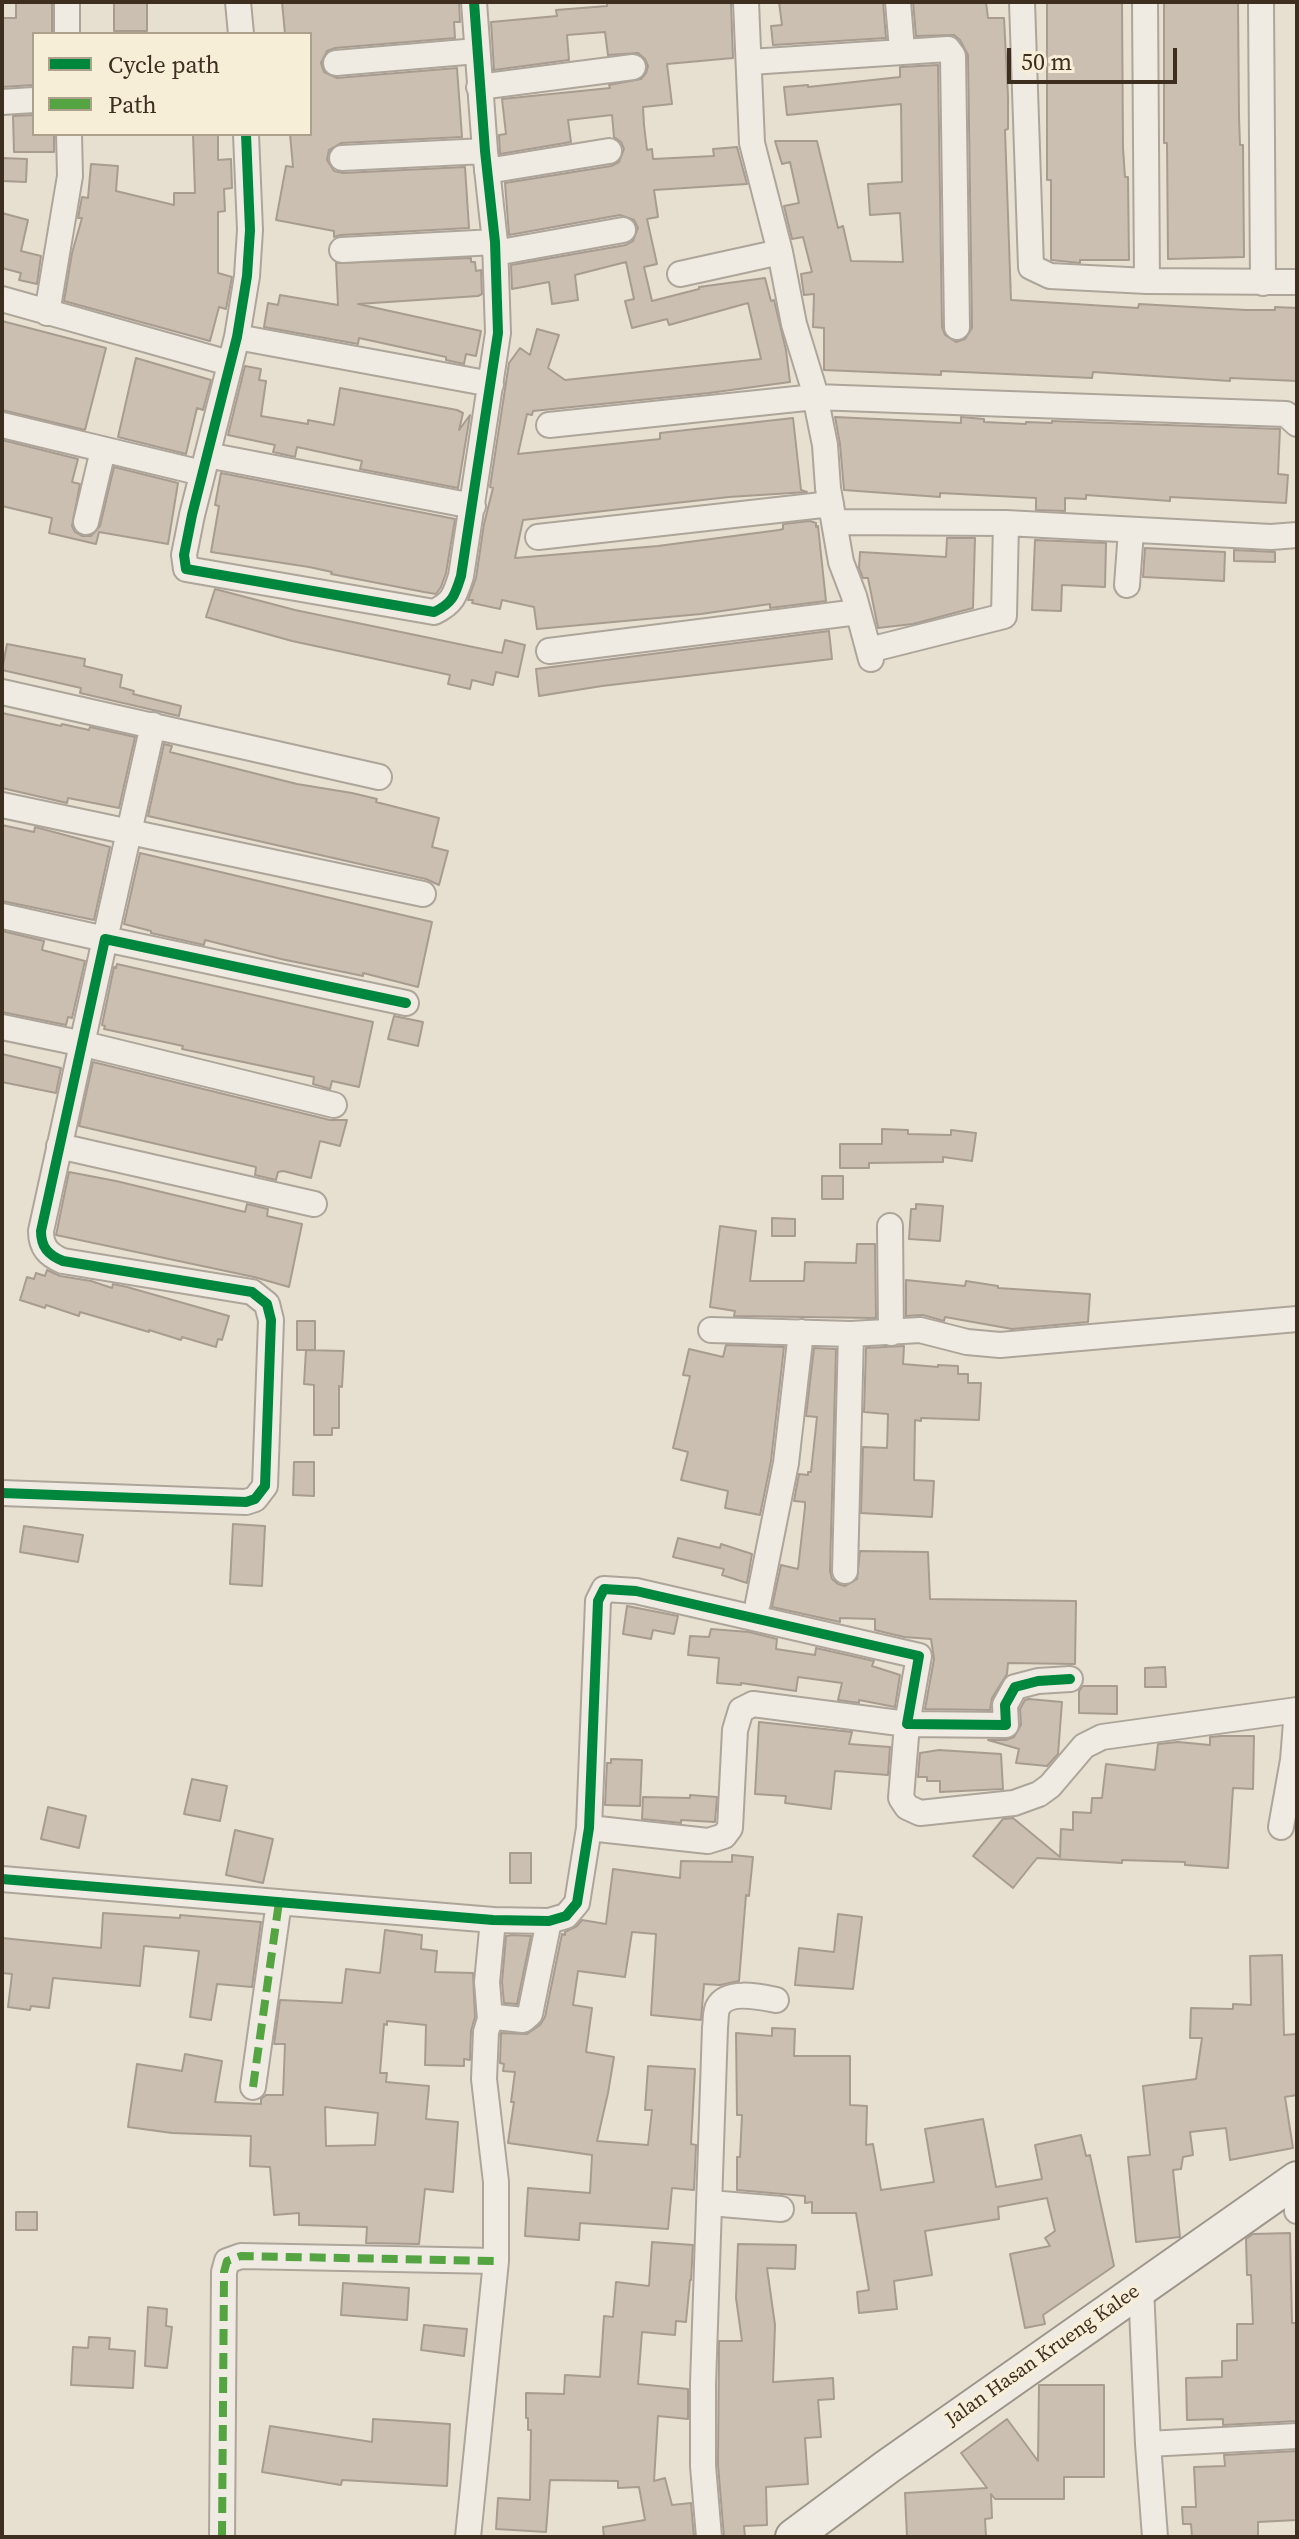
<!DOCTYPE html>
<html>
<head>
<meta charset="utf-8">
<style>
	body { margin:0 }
	#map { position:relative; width:1299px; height:2539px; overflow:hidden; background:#e7e0d1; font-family:"Source Serif 4",serif }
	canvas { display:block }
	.frame { position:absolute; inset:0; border:4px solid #3d2e20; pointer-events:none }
	.legend { position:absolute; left:32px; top:32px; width:280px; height:104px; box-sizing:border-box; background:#f7eed8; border:2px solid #ada18e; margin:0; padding:10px 14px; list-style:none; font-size:24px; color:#3d2e20 }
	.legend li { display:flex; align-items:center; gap:16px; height:40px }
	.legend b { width:40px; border:2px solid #ada18e }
	.scale { position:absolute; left:1007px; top:48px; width:170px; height:36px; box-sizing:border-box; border:4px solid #3d2e20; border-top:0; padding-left:10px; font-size:24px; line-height:28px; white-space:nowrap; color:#3d2e20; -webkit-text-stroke:6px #f7eed8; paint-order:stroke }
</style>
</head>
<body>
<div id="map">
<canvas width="1299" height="2539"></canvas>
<div class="frame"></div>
<ul class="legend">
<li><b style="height:10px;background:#00873e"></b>Cycle path</li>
<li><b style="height:10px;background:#54a441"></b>Path</li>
</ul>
<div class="scale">50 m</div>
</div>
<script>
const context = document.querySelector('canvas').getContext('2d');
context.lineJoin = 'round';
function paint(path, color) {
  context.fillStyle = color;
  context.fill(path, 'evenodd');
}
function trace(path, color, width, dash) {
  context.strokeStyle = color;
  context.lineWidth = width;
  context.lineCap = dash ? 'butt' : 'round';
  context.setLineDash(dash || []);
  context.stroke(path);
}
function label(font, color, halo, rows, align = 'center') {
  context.font = font + ' "Source Serif 4",serif';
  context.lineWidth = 7;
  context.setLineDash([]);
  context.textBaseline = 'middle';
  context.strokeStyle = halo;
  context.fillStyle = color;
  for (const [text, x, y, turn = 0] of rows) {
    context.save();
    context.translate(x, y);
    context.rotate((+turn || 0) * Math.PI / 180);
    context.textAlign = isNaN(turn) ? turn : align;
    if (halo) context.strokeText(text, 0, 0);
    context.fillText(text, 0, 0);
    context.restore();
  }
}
const building = new Path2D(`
	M16 2H52V34H34V85L2 87V18H16Z
	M114 2H147V31H114Z
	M282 2H459L460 22H454L455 38 335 48 327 51 321 63 324 72 337 78 457 68 462 137 341 143 329 150 327 160 334 171 343 173 465 167 469 228 341 235 334 237V231L276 220 286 166 293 167 290 134H310V34H285Z
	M607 2H731L733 58 667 64 672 104 643 107 644 125 647 150 652 149 653 159 714 156 713 149 737 147 747 184 654 190 658 217 647 219 657 264 644 267 652 301 699 289V287L765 278 771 301 774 300 786 350 790 382 709 393 533 411 532 415 527 414 518 454 660 439V433L793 418 801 490 807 492 729 497 523 520 515 558 658 546 779 530 783 529V524L810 521 816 523V527L818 526 826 601 770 608V604L701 614 537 629 534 607 502 600 500 609 472 603 473 600H468L476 578 484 524 493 488 490 487 509 363 520 348 530 355 537 329 559 335 548 368 565 380 761 359 748 303 669 325 667 319 632 328 625 301 634 299 626 262 575 275 578 300 552 304 549 282 512 289 511 265 626 245 633 241 638 228 634 220 620 215 509 235 505 183 611 166 619 162 624 149 621 142 614 137 612 115 568 120 571 142 500 154 499 135 506 134 502 99 610 88 609 85 641 79 646 73 648 66 645 59 638 53 608 55 605 32 567 35 569 60 494 70 491 22 557 16 556 10 607 6Z
	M779 2H883L886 38 773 45 771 26 782 25Z
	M913 2H986L988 18H1004L1008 96V129L1005 130 1011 300 1138 308 1139 304 1246 310H1275V307L1297 308V381L1230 378V381L1093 372 1092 378 941 371V375L824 370V328L813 327 814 294 804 295 801 274 812 272 803 237 792 239 784 206 799 203 790 162 782 164 775 141H817L838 228 843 226 851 261 903 262 900 213 870 215 868 184 902 182 901 104 787 115 784 87 808 85V87L900 77V67L938 65 942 327 945 335 956 342 965 339 972 328 968 55 960 40 954 35 916 36Z
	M1047 2H1122L1123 148 1125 177H1128L1129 260H1080V263L1051 260V180H1047Z
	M1164 2H1238L1239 117 1240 145H1243L1244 257 1168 259 1167 143H1164Z
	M34 115V134H54V152H14L13 116Z
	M193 134H218V160L231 159 232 188 224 189 225 211 218 212V273L232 277 226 309 219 307 210 341 64 301 72 253 82 218H78L82 197 88 198 91 164 118 166 116 191 174 205V193H195Z
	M2 158 27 159 26 182 2 181Z
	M2 213 28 220 21 251 41 256 37 284 19 280 21 273 2 268Z
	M471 258V262H475L476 271 481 270 482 294 478 296 358 304 481 331 476 356 466 354 464 364 446 360V357L359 338 358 344 264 327 268 303 278 305 280 295 338 305 336 263Z
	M2 321 106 348 85 430 2 410Z
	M136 358 211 380 203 410 197 408 186 454 118 437Z
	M245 366 261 369 259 380 266 381 261 416 308 424V420L334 425 340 388 457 410 463 413 459 430 470 415 458 488 360 469 362 461 297 447 295 457 273 452 275 445 228 435Z
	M835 417 961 423V417L984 419V422L1026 424V422L1052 423V421L1280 429 1278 474 1288 475 1286 503 1170 497V501L1086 495V499L1065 498V511L1036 510V498L940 493V497L844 490 840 444Z
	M2 440 78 459 72 482 80 484 72 526 75 532 82 536H91L100 526 114 467 178 483 168 544 99 532 96 544 49 533 52 518 2 506Z
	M221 473 455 519 446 573 441 587 436 594 424 592 331 574 332 572 309 567 211 552 219 506 215 505Z
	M947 538H975L973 608 913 624 878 628 868 578H863L859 568 860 552 946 557Z
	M1035 540 1106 543 1105 587 1062 585 1061 611 1032 610Z
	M1145 548 1225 552 1224 581 1143 577Z
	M1234 550 1275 552V562L1234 561Z
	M215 589 295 610 502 653 505 640 525 645 518 677 496 672 493 685 472 680 470 689 448 684 450 675 292 641 206 617Z
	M829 631 832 659 602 686 539 696 536 669Z
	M7 644 85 659 84 666 122 675 120 687 134 691 133 694 181 706 179 716 80 693 81 688 2 670Z
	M2 713 61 726 62 724 89 730 90 727 135 737 119 808 68 798 67 803 2 788Z
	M164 744 172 746 170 752 297 784 352 793 377 799 376 802 439 818 432 847 448 851 439 885 426 879 148 816Z
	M2 825 34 832 35 827 110 847 94 920 2 901Z
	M140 853 432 922 418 987 363 973V976L281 959 205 940 204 945 151 933V931L124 924Z
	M2 931 44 941 42 950 85 961 72 1018 68 1017 66 1025 2 1012Z
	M117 964 373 1022 359 1087 332 1081 330 1089 313 1084 314 1077 182 1049 183 1046 104 1029 105 1026 102 1025 114 967 116 968Z
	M394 1016 423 1022 418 1046 388 1039Z
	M2 1054 61 1068 56 1093 2 1082Z
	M93 1062 330 1120H347L340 1146 320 1141 311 1178 283 1171 278 1172 276 1180 255 1175 256 1167 79 1126Z
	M882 1129 908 1130V1134L951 1135V1130L976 1133 972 1161 943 1157V1162L869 1163V1168H840V1144H882Z
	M69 1172 116 1181 245 1212 247 1204 268 1209 267 1216 302 1224 289 1287 254 1277 56 1235Z
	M822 1176H843V1199H822Z
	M916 1204 943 1206 940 1241 909 1239 911 1209H916Z
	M772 1218 795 1219V1236H772Z
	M720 1226 756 1231 750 1281H804L805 1262 856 1263 857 1244H875L876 1318 734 1316 735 1311 710 1307Z
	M47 1270 60 1276 91 1281 112 1288 113 1284 127 1287 229 1316 222 1340 218 1339 216 1347 182 1337 181 1340 149 1330V1332L80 1312 79 1316 46 1305 45 1308 20 1300 27 1277 34 1279 36 1273 45 1276Z
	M906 1280 965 1286 966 1281 998 1286V1288L1090 1294 1088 1322 1012 1329 945 1317 944 1321 923 1315 906 1316Z
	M297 1321H315V1350H297Z
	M726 1345 784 1347 771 1461 760 1515 725 1508 728 1491 681 1480 688 1452 673 1448 690 1376 683 1375 689 1349 723 1357Z
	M904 1346 903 1364 938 1367V1365L958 1366V1374H968V1383H981L979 1420 921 1418V1421L915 1420 914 1480 934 1481 932 1517 861 1513 863 1447 887 1448 888 1414 864 1412 866 1348Z
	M814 1348 836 1349 830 1571 832 1579 838 1584 845 1586 857 1579 860 1551 928 1552 930 1599 1076 1601 1075 1664 1008 1663 1007 1674 992 1698 990 1710 925 1709 934 1659 931 1639 904 1637 875 1630V1619L840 1618V1622L772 1607 781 1565 798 1569 805 1507V1502L794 1501 799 1474 808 1475V1472H811L817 1417 806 1416Z
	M306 1350 344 1351 342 1387 339 1386V1428H332V1435H314V1385L304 1384Z
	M294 1462H314V1496L293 1495Z
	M233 1524 265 1526 262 1586 230 1584Z
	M24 1526 83 1535 78 1562 20 1552Z
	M678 1538 720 1548 721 1544 752 1554 747 1583 722 1575 724 1569 673 1557Z
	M627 1606 678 1616 674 1634 653 1630 651 1639 623 1634Z
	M711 1629 749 1632 777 1639 776 1649 815 1655 816 1648 874 1661 872 1666 900 1675 895 1707 859 1700V1703L838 1700 842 1683 798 1677 796 1691 741 1683V1685L717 1683 719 1658 688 1655 690 1636 709 1637Z
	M1165 1667 1166 1687H1145V1668Z
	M1083 1686H1117V1714L1079 1713V1691Z
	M1029 1699 1062 1702 1058 1754 1047 1766 1016 1763 1019 1749 988 1740H1006L1014 1737 1021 1725 1020 1709 1025 1700Z
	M759 1722 852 1732 849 1744 890 1747 888 1775 835 1771 831 1809 785 1803 786 1796 755 1794Z
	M1221 1736H1254L1253 1789 1233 1788 1228 1868 1185 1865V1862L1122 1860V1863L1037 1858 1013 1888 973 1856 1003 1819 1013 1818 1060 1857 1061 1829 1073 1830V1812L1091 1813 1092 1798H1102L1106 1764 1155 1770 1158 1744 1178 1742 1210 1745V1737Z
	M939 1750 1001 1754 1003 1789 940 1792V1781H927V1777H918L920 1753Z
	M611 1759 642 1760 640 1806 605 1805 607 1763H611Z
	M192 1779 227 1786 220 1821 184 1814Z
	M690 1795 717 1797 715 1822 681 1820V1823L642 1819 643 1797 690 1798Z
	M48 1807 86 1816 79 1848 41 1839Z
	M235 1830 273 1839 263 1883 226 1875Z
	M510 1853H531V1883H510Z
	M732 1855 753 1857 749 1896 746 1895 739 1981 720 1985 704 1984 701 2020 651 2015 656 1934 632 1932 625 1977 578 1971 573 2005 592 2008 586 2052 614 2057 608 2093 597 2141 648 2145 652 2110H645L648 2066 695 2069 691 2144 696 2145 694 2190 672 2188 668 2229 580 2223 579 2240 525 2236 528 2188 590 2193 592 2155 508 2143 514 2102H511L515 2072 503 2071 504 2064 500 2063 501 2033 527 2034 540 2025 545 2017 562 1934 565 1935V1932L577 1926 582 1920 606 1924 613 1869 680 1878 681 1861 732 1862Z
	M103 1913 180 1918V1915L261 1922 252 1987 217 1984 211 2020 190 2017 199 1951 144 1946 140 1986 53 1978 49 2008 31 2006 30 2010 8 2007 12 1974 2 1973V1938L101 1948Z
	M838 1914 862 1917 853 1989 795 1985 799 1948 834 1952Z
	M385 1930 422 1935 421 1949 437 1951 435 1972 473 1973 475 2017 471 2031 470 2060 464 2059V2066L425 2065 426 2025 387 2021V2025L384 2024 380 2073H387L386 2082 429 2086 426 2119 458 2122 453 2192 425 2189 419 2244 366 2243 367 2227 299 2225V2213L274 2215 270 2167 250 2166 251 2136 172 2133 128 2127 137 2064 182 2071 185 2054 222 2061 215 2102 261 2104V2099L266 2095H283L285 2044H274L280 2000 342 2003 346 1969 380 1973ZM325 2107 378 2113 375 2145 326 2146Z
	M512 1935 531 1936 517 2004 504 2003 502 1982 506 1936Z
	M1282 1955 1284 2035 1297 2034V2095L1285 2097 1293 2148 1230 2160 1226 2128 1190 2132 1193 2155 1183 2157 1181 2169 1173 2170 1180 2237 1136 2242 1128 2157 1150 2155 1143 2086 1196 2079 1202 2038H1190L1191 2008 1233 2009V2004L1251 2005 1250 1956Z
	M772 2028 795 2029 794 2056H850V2105L867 2106 866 2145 873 2144 881 2190 934 2182 925 2129 983 2119 996 2187 1042 2179 1035 2145 1081 2135 1086 2156 1090 2155 1114 2266 1043 2315 1045 2324 1025 2328 1010 2254 1050 2246 1045 2238 1055 2231 1047 2198 998 2207 999 2219 925 2231 932 2275 894 2281 897 2309 859 2313 857 2292 869 2290 856 2213H812V2202L805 2203V2196L737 2190V2157H740L742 2115H737L736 2033 772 2036Z
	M16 2212H37V2230H16Z
	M1290 2233 1292 2323H1296L1297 2421 1223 2425V2419L1187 2420 1186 2378 1222 2377V2361L1237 2360V2324H1253L1251 2275H1247L1246 2239 1253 2234Z
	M652 2242 693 2245 691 2280H690L686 2322 676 2321 675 2335 642 2332 638 2384 688 2389V2419L658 2416 654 2481 665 2478 672 2505 691 2503 694 2537H604L603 2527 645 2520 639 2487 618 2488V2481L550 2480 546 2532 496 2529 498 2498 530 2500 531 2430H528V2418H526V2393L564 2394 565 2375 600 2377 604 2316 613 2317 616 2282 649 2286Z
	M738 2244 796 2245 795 2269 767 2268 775 2325 773 2382 833 2378 834 2399 818 2400 821 2437 805 2438 808 2484 766 2487 767 2525 744 2526 745 2537H724L718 2465 719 2341H742L736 2298Z
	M343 2283 409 2288 407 2320 341 2315Z
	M148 2307 167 2309 166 2326 172 2327 167 2368 145 2366Z
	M424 2325 467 2329 464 2356 421 2350Z
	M89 2337 110 2338 109 2349 135 2351 133 2388 71 2385 73 2347 88 2348Z
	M1039 2385H1104V2477H1064V2499H995L991 2494 992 2518 985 2519 986 2537H907L905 2493 987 2488 961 2453 1007 2419 1038 2461Z
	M373 2419 450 2424 447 2486 342 2480 341 2485 262 2472 270 2426 372 2442Z
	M1297 2451V2520L1258 2522V2537H1192L1191 2524H1183L1182 2507H1196L1194 2467 1225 2466 1224 2455Z`);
const street = new Path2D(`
	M67 2V34
	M238 2 241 34
	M746 2 752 143 780 252 794 324 813 386 825 445 828 488 841 562 854 596 871 659
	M898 2 902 50
	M1022 2 1031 267 1050 276 1147 281 1297 282
	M1145 2 1147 281
	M1261 2 1263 283
	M750 62 948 49 953 56 957 327
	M336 63 477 51
	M479 87 633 67
	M2 102 34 100
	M246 134 250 230 247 276 237 337 192 515 184 555 186 569 434 612C453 603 455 595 461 576L498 333 495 242 485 151 474 2
	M342 158 485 151
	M487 171 609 151
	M342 250 495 242
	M495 253 623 230
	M680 274 780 252
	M2 299 229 363
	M47 313 70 176 69 134
	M237 337 491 384
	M2 425 202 473
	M549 425 815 397 1286 414 1297 424
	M207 455 473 506
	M86 522 103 450
	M835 522 1006 523 1271 537 1297 535
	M538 537 831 504
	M1127 585 1131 531
	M869 650 1004 616 1006 523
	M549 651 858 612
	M2 692 379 777
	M2 805 423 894
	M2 916 105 939 153 725
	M2 1027 84 1044 334 1105
	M59 1146 314 1204
	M890 1226 891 1333
	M711 1330 851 1334 920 1330 967 1342 1000 1345 1297 1319
	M2 1493 246 1502 255 1499 265 1486 271 1320 267 1304 252 1292 63 1261C48 1255 41 1247 41 1231L105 939 406 1003
	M845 1571 851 1334
	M758 1603 786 1463 801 1332
	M1281 1827 1293 1760 1297 1710
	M589 1828 708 1841 724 1836 730 1828 735 1730 741 1710 753 1704 907 1724 901 1798 907 1807 920 1813 1014 1803 1039 1794 1050 1786 1084 1746 1102 1737 1297 1710
	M2 1879 493 1920 549 1921 566 1916 577 1903 589 1828 598 1601 604 1589 636 1591 919 1656 907 1724 1006 1725 1005 1705 1015 1687 1038 1681 1070 1679
	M490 2019 487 1982 493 1920
	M253 2087 279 1902
	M1296 2180 1297 2211
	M710 2203 781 2209
	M1141 2287 1148 2444 1155 2537
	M1148 2444 1297 2436
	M222 2537 224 2272 227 2261 241 2256 496 2261
	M468 2537 496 2261V2182L484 2079 486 2032 490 2019 496 2017 523 2020 530 2014 549 1921
	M709 2537 703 2466V2384L715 2027C716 2022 715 2012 718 2007 727 1989 761 1997 776 2000`);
const secondary = new Path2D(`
	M793 2537 887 2467 1297 2179`);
const quiet = new Path2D(`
	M253 2087 279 1902
	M222 2537 224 2272 227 2261 241 2256 496 2261`);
const cycleway = new Path2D(`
	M246 134 250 230 247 276 237 337 192 515 184 555 186 569 434 612C453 603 455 595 461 576L498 333 495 242 485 151 474 2
	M2 1493 246 1502 255 1499 265 1486 271 1320 267 1304 252 1292 63 1261C48 1255 41 1247 41 1231L105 939 406 1003
	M2 1879 493 1920 549 1921 566 1916 577 1903 589 1828 598 1601 604 1589 636 1591 919 1656 907 1724 1006 1725 1005 1705 1015 1687 1038 1681 1070 1679`);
const streetNames = [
	["Jalan Hasan Krueng Kalee",1043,2356,-35]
];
paint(building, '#cbbfb2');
trace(building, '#a89c90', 2);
trace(street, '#ada599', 28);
trace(secondary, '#9c958a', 38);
trace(street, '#efebe3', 24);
trace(secondary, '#efebe3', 34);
trace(quiet, '#54a441', 8, [16, 8]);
trace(cycleway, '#00873e', 10);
label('20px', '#3d2e20', '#f7eed8', streetNames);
</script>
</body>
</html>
